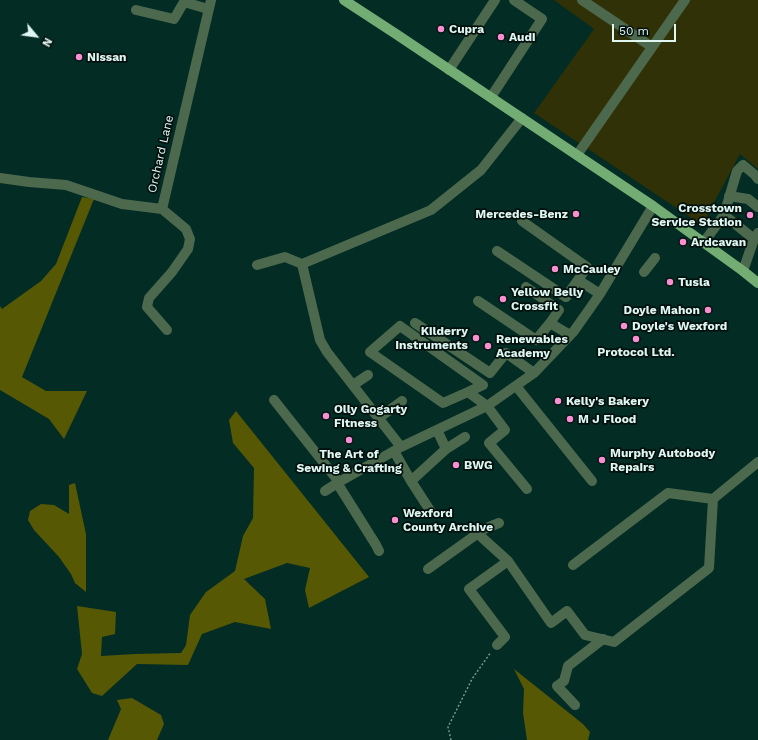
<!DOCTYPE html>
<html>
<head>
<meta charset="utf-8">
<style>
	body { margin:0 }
	#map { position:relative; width:758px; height:740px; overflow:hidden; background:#022c24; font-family:"Work Sans",sans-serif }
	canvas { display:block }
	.north { position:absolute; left:16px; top:16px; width:40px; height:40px; -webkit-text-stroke:3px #03110e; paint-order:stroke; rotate:119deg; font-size:11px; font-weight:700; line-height:16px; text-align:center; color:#e0f6f0 }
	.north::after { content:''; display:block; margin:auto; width:14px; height:18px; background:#e0f6f0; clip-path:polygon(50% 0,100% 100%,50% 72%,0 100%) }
	.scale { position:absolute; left:612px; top:24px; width:64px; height:18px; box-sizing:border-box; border:2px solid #e0f6f0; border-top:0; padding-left:5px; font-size:12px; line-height:14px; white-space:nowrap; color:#e0f6f0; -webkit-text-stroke:3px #03110e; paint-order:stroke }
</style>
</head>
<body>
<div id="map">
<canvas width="758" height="740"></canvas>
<div class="north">N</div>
<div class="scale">50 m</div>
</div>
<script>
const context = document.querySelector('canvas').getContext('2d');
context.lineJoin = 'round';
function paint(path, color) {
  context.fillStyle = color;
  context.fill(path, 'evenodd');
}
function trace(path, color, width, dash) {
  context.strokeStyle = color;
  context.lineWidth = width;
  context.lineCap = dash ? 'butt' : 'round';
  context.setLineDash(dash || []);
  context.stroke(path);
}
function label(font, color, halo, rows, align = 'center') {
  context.font = font + ' "Work Sans",sans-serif';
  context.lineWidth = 3.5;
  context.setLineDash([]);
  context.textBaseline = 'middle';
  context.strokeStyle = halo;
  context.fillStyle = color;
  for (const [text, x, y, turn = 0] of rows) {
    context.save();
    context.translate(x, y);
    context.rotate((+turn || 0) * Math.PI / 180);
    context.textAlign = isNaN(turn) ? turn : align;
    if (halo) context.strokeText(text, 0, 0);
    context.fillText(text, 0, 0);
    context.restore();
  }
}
const green = new Path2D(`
	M554 0H758V169L740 154 702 225 534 113 594 29Z`);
const forest = new Path2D(`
	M82 197 94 199 22 377 46 391H87L64 439 49 419 0 390V306L2 309 41 281 56 264Z
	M236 411 369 577 309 608 305 590 310 568 287 563 244 579 265 599 271 629 235 622 202 634 188 665 137 664 102 696 92 693 77 669 82 654 77 606 116 612 115 634 102 637 101 656 135 654 181 653 186 645 190 615 206 592 235 571 243 536 253 518 254 468 233 443 229 420Z
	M75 483 86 534V592L75 583 71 574 59 557 34 530 28 520 30 511 41 504 54 505 69 514V485Z
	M514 669 583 724 590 732 588 740H527L523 713 524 689Z
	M132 698 161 715 164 724 157 740H108L121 709 117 700Z`);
const path = new Path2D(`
	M451 740 448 727 472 679 491 652`);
const minor = new Path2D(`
	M582 0 652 47
	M136 10 174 19 184 2 208 9
	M449 70 495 0
	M491 97 542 19 514 0
	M577 155 685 0
	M0 178 29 182 66 185 122 204 162 209
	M729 196 748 199 758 207
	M162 209 211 0
	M162 209 186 229 190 239 188 249 172 272 149 298 147 307 167 330
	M724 215 754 239
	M522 221 587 267 578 280
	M704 242 724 215 737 171 743 165 755 175 758 179
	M497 251 566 297 578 280 600 294
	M257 265 285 257 302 264
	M743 271 754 239 758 233
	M644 272 655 258
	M526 287 559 310 550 323
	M478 301 536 340 550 323 570 335
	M415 323 490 373 506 353 534 373
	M353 385 368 375
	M516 386 592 481
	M468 392 483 385 400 326 370 352 443 403 468 392 487 406 505 430 489 443 527 489
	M274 400 339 482V486L376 545 379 551
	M379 418 402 401
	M437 430 446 449
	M401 447 327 352 320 340 302 264 431 210 481 170 522 118
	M394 451 411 481 446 449 465 437
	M411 481 431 512
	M325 491 339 482 401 447 487 406 534 373 574 331 600 294 653 206
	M477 533 508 561 551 623 567 611 585 635 614 642 709 568 713 499
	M573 565 668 493 713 499 758 462
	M428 569 484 529 499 523
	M497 645 505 637 469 589 508 561
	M575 705 557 686 564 681 568 666 603 639`);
const major = new Path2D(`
	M344 0 396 34 653 206 743 271 758 283`);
const markers = [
	[441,29,4,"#f690d0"],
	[501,37,4,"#f690d0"],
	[79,57,4,"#f690d0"],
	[576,214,4,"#f690d0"],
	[750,215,4,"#f690d0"],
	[683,242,4,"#f690d0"],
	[555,269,4,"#f690d0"],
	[670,282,4,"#f690d0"],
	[503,299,4,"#f690d0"],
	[708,310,4,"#f690d0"],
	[624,326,4,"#f690d0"],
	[476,338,4,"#f690d0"],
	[636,339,4,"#f690d0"],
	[488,346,4,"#f690d0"],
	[558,401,4,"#f690d0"],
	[326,416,4,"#f690d0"],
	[570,419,4,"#f690d0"],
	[349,440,4,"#f690d0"],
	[602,460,4,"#f690d0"],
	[456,465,4,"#f690d0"],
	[395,520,4,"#f690d0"]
];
const poiNames = [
	["Cupra",449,29],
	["Audi",509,37],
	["Nissan",87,57],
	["Crosstown",742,208,"right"],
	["Service Station",742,222,"right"],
	["Mercedes-Benz",568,214,"right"],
	["Ardcavan",691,242],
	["McCauley",563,269],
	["Tusla",678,282],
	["Yellow Belly",511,292],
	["Crossfit",511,306],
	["Doyle Mahon",700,310,"right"],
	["Doyle's Wexford",632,326],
	["Kilderry",468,331,"right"],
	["Instruments",468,345,"right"],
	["Renewables",496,339],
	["Academy",496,353],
	["Protocol Ltd.",636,352,"center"],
	["Kelly's Bakery",566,401],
	["Olly Gogarty",334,409],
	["Fitness",334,423],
	["M J Flood",578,419],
	["Murphy Autobody",610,453],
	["Repairs",610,467],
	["The Art of",349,454,"center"],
	["Sewing & Crafting",349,468,"center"],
	["BWG",464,465],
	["Wexford",403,513],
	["County Archive",403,527]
];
const streetNames = [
	["Orchard Lane",161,154,-77]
];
paint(green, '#303106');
paint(forest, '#565804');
trace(path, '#76968f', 1.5, [2, 2]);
trace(minor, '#4d694d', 10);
trace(major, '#73ad74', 10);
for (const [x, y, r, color] of markers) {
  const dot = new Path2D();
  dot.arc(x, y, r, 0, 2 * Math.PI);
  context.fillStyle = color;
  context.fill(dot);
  trace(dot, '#03110e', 1.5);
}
label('bold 12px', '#e0f6f0', '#03110e', poiNames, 'left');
label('12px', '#e0f6f0', '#03110e', streetNames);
</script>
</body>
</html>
